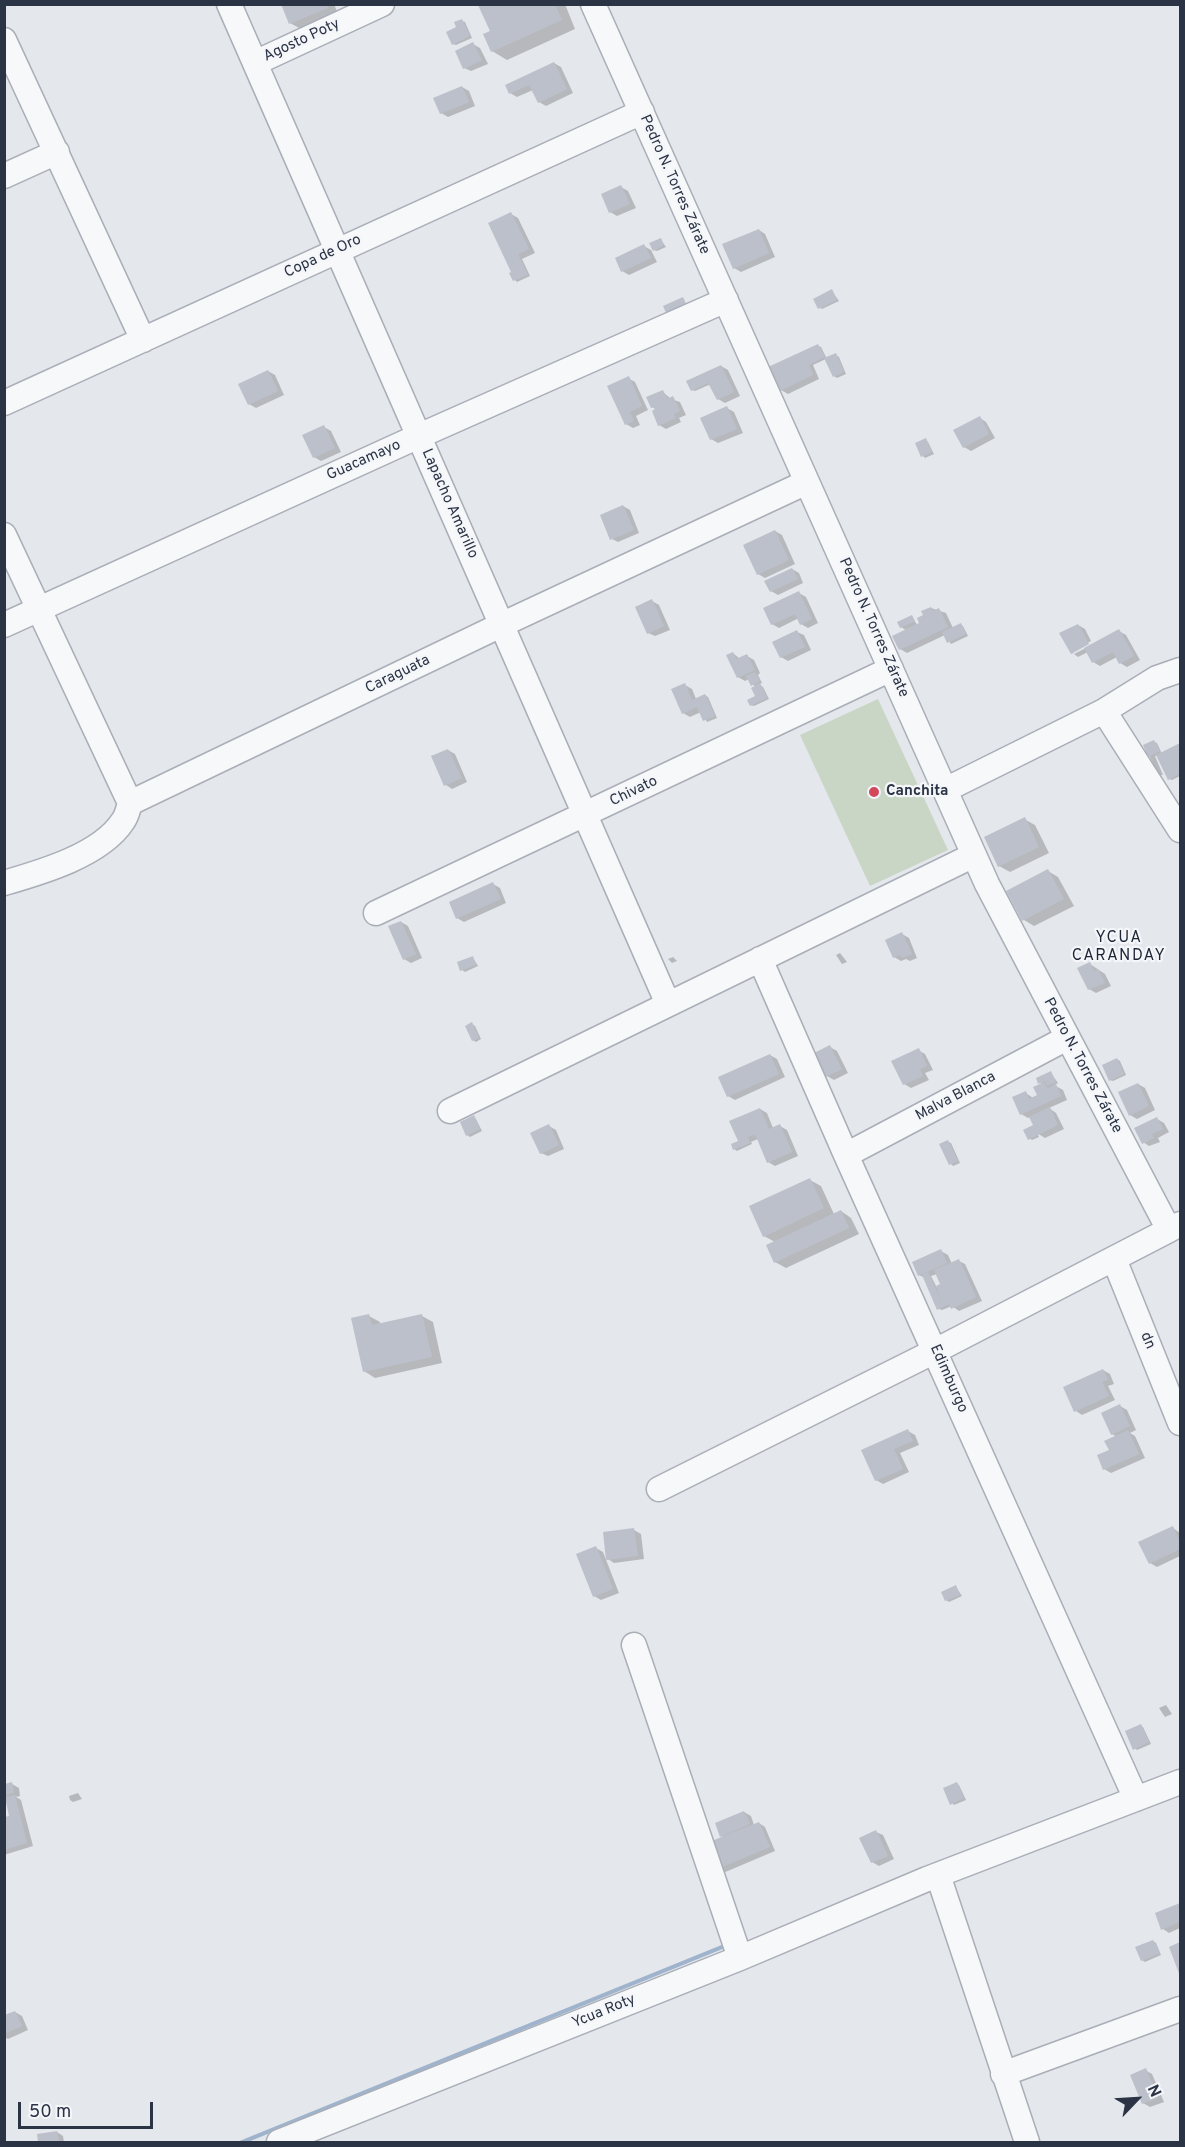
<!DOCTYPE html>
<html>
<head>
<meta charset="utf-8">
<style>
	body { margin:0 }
	#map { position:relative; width:1185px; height:2147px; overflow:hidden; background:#e4e7ec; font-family:Overpass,sans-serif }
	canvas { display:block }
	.frame { position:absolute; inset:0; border:6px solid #2b3445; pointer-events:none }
	.north { position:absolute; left:1107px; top:2069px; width:60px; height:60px; -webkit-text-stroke:4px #f4f6f9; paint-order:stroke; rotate:65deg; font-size:16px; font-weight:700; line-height:24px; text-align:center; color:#2b3445 }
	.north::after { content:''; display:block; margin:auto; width:21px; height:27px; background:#2b3445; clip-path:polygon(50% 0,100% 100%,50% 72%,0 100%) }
	.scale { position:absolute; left:18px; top:2102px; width:135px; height:27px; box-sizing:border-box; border:3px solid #2b3445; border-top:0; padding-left:8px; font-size:18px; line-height:21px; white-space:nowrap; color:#2b3445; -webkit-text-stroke:4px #f4f6f9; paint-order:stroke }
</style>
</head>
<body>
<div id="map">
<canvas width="1185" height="2147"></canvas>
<div class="frame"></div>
<div class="north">N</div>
<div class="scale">50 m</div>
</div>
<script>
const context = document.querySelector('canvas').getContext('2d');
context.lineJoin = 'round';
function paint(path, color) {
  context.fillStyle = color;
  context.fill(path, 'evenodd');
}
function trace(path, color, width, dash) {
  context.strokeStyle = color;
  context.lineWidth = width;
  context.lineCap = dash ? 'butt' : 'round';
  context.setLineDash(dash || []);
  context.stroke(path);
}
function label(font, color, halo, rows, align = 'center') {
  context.font = font + ' Overpass,sans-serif';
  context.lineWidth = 4.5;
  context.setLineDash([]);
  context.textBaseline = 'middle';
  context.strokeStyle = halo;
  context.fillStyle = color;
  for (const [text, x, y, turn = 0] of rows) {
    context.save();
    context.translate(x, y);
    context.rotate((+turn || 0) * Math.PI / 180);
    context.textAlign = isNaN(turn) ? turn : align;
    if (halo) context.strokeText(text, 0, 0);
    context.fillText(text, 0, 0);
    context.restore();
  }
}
const green = new Path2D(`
	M878 699 948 850 870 886 800 735Z`);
const water = new Path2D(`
	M724 1944 725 1948 248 2142H237Z`);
const shadow = new Path2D(`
	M283 4H334L338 14 301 29 290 23Z
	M479 4H565L575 29 507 60 492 51 485 35 492 32Z
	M462 21 465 22 472 38 456 45 453 44Z
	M473 44 480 48 488 64 471 71 464 68Z
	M554 63 561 67 573 93 546 106 539 102 533 90 517 97 510 93Z
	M462 87 469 91 475 106 448 117 441 113Z
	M621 187 628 191 636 208 617 216 610 212Z
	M511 214 518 218 535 253 522 259 530 276 517 282 515 280Z
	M759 230 765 234 775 257 741 272 734 268Z
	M661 240 666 247 657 251 654 250Z
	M644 246 651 250 657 262 629 275 622 271Z
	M832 291 839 301 822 309 819 307Z
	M818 346 821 347 827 359 836 355 839 357 846 374 837 378 834 376 826 359 813 365 819 379 788 394 781 390Z
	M721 366 728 370 740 396 725 403 718 399 711 384 695 391 692 390Z
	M268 371 275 375 284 395 256 408 249 404Z
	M628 378 635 382 648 410 636 416 640 425 633 428 626 424Z
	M663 392 671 399 680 402 686 415 679 418 681 422 666 429 659 425 657 410 652 407Z
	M727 408 734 412 743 433 718 443 711 439Z
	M980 418 986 422 995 438 971 451 964 447Z
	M324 427 331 431 341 452 321 461 314 457Z
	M926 440 928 442 934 454 925 458 923 456Z
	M623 506 630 510 639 533 618 542 612 539Z
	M775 531 782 535 795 564 765 578 758 574Z
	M792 569 799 573 803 583 778 595 771 591Z
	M799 593 806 597 818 623 808 628 801 624 799 618 779 628 772 624Z
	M652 601 659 605 670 630 655 636 648 633Z
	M931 608 946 613 953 628 960 625 963 626 968 636 951 644 945 635 907 653 900 649 907 631 901 627 912 617 918 626Z
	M1078 625 1085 629 1091 641 1073 651V654L1072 653Z
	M1119 631 1126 635 1140 660 1127 667 1120 663 1117 657 1100 666 1093 662 1088 652 1078 657 1074 654Z
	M797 632 804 635 811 650 788 661 781 657Z
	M733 653 740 659 747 656 754 660 760 673 758 675 762 683 759 684 763 687 769 699 754 706 751 705 757 696 756 687 752 684 749 679 745 681 738 677Z
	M685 685 692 689 696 699 705 695 708 697 717 718 707 722 701 712 690 717 683 713Z
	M1154 742 1157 743 1162 754 1180 745V776L1172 780 1169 779 1158 755 1155 756 1163 775H1158L1145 746Z
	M448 750 455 754 467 782 452 789 446 785Z
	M1024 819 1035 825 1049 853 1010 872 999 866Z
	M1048 871 1058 877 1074 906 1034 926 1024 920 1008 891Z
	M493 884 500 888 506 903 464 922 457 918Z
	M401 922 408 926 422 958 411 963 404 959Z
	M902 934 909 938 917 958 910 961 906 959 901 961 894 957Z
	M840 953 847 962 842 964 836 955Z
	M673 957 677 961 672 963 668 959Z
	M473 958 478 966 465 972 462 970Z
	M1090 964 1105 974 1111 986 1096 993 1089 989Z
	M472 1024 475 1026 481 1039 476 1042 473 1040Z
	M830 1047 837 1051 848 1073 834 1080 827 1076Z
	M918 1050 925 1054 933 1070 925 1073 929 1080 911 1088 904 1084Z
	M770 1055 777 1059 785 1077 735 1100 728 1096Z
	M1117 1059 1120 1061 1126 1075 1113 1081 1110 1080Z
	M1051 1073 1058 1083 1054 1085 1063 1090 1067 1100 1049 1108 1056 1113 1064 1129 1045 1138 1037 1133 1039 1137 1032 1140 1029 1138 1037 1129 1031 1117 1028 1118 1021 1114 1026 1093 1033 1098 1038 1096 1043 1084 1040 1083Z
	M1138 1084 1145 1088 1155 1110 1137 1119 1130 1115Z
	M760 1109 767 1113 773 1128 780 1126 787 1130 798 1156 775 1166 768 1162 758 1139 751 1142 752 1144 737 1151 734 1149 742 1141Z
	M474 1117 476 1119 482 1131 470 1137 467 1135Z
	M1157 1119 1164 1123 1169 1132 1158 1138 1160 1142 1149 1146 1143 1142Z
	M549 1126 556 1130 564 1149 548 1156 541 1153Z
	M948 1142 951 1143 960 1163 953 1166 951 1164Z
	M810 1180 821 1186 834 1214 841 1211 851 1218 859 1234 786 1268 775 1262V1242L764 1236Z
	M941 1251 948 1255 952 1264 959 1261 965 1264 982 1301 959 1311 952 1306 942 1310 939 1309 925 1278 919 1275ZM937 1274 942 1285 937 1288 931 1276Z
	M369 1316 380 1322V1325L422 1316 433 1322 442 1363 375 1378 364 1371Z
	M1103 1370 1110 1374 1114 1384 1108 1386 1115 1400 1082 1415 1076 1411Z
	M1120 1406 1127 1410 1136 1430 1130 1433 1135 1436 1145 1458 1111 1473 1104 1469 1117 1437 1112 1434Z
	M908 1431 915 1435 919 1445 900 1453 909 1472 883 1484 876 1480 863 1451Z
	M1173 1528 1180 1533V1556L1157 1567 1150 1563Z
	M634 1530 641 1534 644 1559 614 1563 608 1559Z
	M596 1548 603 1552 619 1593 601 1600 594 1596Z
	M956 1587 962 1596 949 1602 946 1600Z
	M1166 1705 1172 1714 1165 1717 1159 1708Z
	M1140 1726 1143 1727 1151 1744 1137 1750 1135 1748Z
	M956 1783 959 1785 966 1800 954 1805 952 1803Z
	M12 1784 19 1788 20 1796 16 1797 21 1800 33 1846 4 1855V1819L11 1817 7 1799H4V1785Z
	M78 1793 82 1799 73 1802 70 1800 69 1796Z
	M744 1812 751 1816 754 1825 759 1823 765 1827 775 1851 723 1873 716 1869 723 1838 716 1824Z
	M876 1832 883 1835 894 1859 879 1866 872 1862Z
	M1180 1904V1928L1169 1933 1163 1929 1157 1914Z
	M1153 1941 1156 1943 1161 1955 1145 1962 1142 1960Z
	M15 2012 22 2016 28 2030 8 2039 4 2037V2017Z
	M1145 2070 1152 2074 1164 2102 1150 2107 1143 2103Z
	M57 2132 63 2136 64 2142H39L38 2135Z`);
const building = new Path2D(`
	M281 4H326L328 8 289 24Z
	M478 5H555L562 20 491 52 483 34 490 31Z
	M462 19 470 36 452 45 446 32 456 27 454 22Z
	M473 42 482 60 463 69 455 51Z
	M554 62 567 89 538 103 529 85 509 94 505 85Z
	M462 86 469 102 440 114 433 98Z
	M621 185 630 204 609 213 601 194Z
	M511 212 529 249 518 254 528 275 513 281 509 273 511 272 488 223Z
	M759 229 769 253 733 269 722 244Z
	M661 238 664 245 653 251 649 243Z
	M644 244 651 258 621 272 615 258Z
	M832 289 837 300 818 309 813 299Z
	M683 297 687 306 667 315 663 306Z
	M818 344 825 357 809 365 813 375 780 391 768 367Z
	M836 353 844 372 833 377 824 358Z
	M721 365 734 392 717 400 708 383 691 391 686 381Z
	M268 370 278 391 248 405 238 384Z
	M629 376 642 406 630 412 634 421 625 425 607 386Z
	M663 390 667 399 673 396 680 411 674 414 676 418 658 426 652 411 655 409 654 407 651 408 646 397Z
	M727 406 737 429 710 440 700 418Z
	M980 416 989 434 963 448 953 430Z
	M324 425 335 448 313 458 302 435Z
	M926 438 932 452 921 457 915 443Z
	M623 505 634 530 610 540 600 515Z
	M775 530 789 560 757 575 743 545Z
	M792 568 798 579 770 592 764 581Z
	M799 591 812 619 800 625 795 614 771 625 763 608Z
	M652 599 664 626 647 634 635 607Z
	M931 607 933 611 939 608 948 627 899 650 892 636 919 623 917 618 923 615 921 611Z
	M912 615 915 621 900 628 897 622Z
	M961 623 966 634 947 643 942 632Z
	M1078 624 1089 644 1071 654 1059 633Z
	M1119 629 1134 656 1119 664 1113 652 1092 663 1084 648Z
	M797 630 805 647 780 658 772 642Z
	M733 652 736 659 747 654 755 670 737 678 726 655Z
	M755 672 760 681 751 686 746 676Z
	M685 683 692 700 705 694 715 716 703 721 697 707 682 714 671 689Z
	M760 683 767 698 750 706 747 700 755 696 751 688Z
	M1154 740 1160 751 1148 757 1143 745Z
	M1180 743V774L1168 780 1156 755Z
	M448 749 462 778 444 786 431 756Z
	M1025 817 1039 847 998 867 984 837Z
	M1048 869 1064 899 1022 921 1006 891Z
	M493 882 501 899 456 919 449 902Z
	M401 921 416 954 403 960 388 926Z
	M902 932 912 954 902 958 900 955 893 958 885 940Z
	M473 956 476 965 460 971 457 962Z
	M1090 962 1094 971 1098 969 1105 983 1088 990 1077 968Z
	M472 1022 479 1038 472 1041 465 1026Z
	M830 1045 842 1069 826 1077 814 1053Z
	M919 1048 927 1066 920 1069 923 1076 903 1085 891 1061Z
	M770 1054 779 1074 727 1097 718 1077Z
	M1117 1058 1124 1074 1109 1081 1102 1065Z
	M1051 1071 1056 1082 1047 1086 1045 1081 1038 1084 1036 1078Z
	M1044 1082 1049 1092 1048 1088 1056 1084 1061 1096 1020 1115 1012 1097 1026 1091 1029 1099 1037 1095 1033 1087Z
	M1138 1083 1149 1106 1129 1116 1118 1092Z
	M1050 1107 1058 1125 1028 1140 1023 1130 1033 1125 1029 1117Z
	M760 1108 769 1129 780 1124 792 1152 767 1163 755 1134 748 1137 750 1143 733 1150 731 1144 738 1141 729 1121Z
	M474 1115 480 1129 466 1136 460 1122Z
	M1157 1117 1163 1129 1152 1134 1154 1138 1142 1144 1134 1128Z
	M549 1124 559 1145 540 1154 530 1133Z
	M948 1140 958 1161 949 1165 939 1144Z
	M810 1178 824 1208 763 1237 749 1206Z
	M841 1210 849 1228 774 1263 766 1245Z
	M941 1249 947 1263 918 1276 912 1262Z
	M959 1259 976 1297 951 1309 949 1304 937 1310 922 1275 928 1272 942 1302 936 1286 940 1284 934 1270Z
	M369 1314 372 1325 422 1314 432 1357 363 1372 351 1318Z
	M1103 1369 1108 1380 1102 1382 1109 1396 1074 1412 1063 1387Z
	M1120 1404 1130 1426 1111 1435 1101 1413Z
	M908 1429 913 1441 894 1449 903 1469 875 1481 861 1450Z
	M1128 1430 1139 1454 1103 1470 1097 1455 1109 1450 1104 1441Z
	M1173 1526 1180 1542V1549L1149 1564 1138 1542Z
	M634 1528 638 1556 606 1560 603 1532Z
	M596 1546 613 1589 593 1597 576 1554Z
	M956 1585 960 1595 945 1601 941 1592Z
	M1141 1724 1149 1742 1133 1750 1125 1731Z
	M12 1782 14 1793 5 1795V1784Z
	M957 1782 964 1798 950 1805 943 1788Z
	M15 1795 27 1843 4 1850V1817L9 1816 5 1797Z
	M744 1811 750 1824 720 1837 715 1823Z
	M759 1822 770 1847 715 1870 704 1844Z
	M876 1830 888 1856 871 1863 859 1838Z
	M1180 1903V1922L1161 1930 1155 1913Z
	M1153 1940 1160 1953 1141 1961 1135 1947Z
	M1180 1942V1976L1169 1947Z
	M15 2011 22 2026 4 2034V2015Z
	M1146 2068 1158 2098 1142 2104 1130 2075Z
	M57 2131 59 2142H38L37 2134Z`);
const minor = new Path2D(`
	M229 4 668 1004
	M593 4 987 884 1169 1230 1180 1224
	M4 40 143 340
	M255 63 382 4
	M4 176 57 152
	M4 403 642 112
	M4 535 130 803
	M4 625 419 436 726 300
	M1104 711 1180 830
	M945 790 1104 711 1157 678 1180 670
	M4 883C42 872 101 855 123 821 127 816 128 809 130 803L501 625 807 482
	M376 913 891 669
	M760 959 846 1155 1136 1799
	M450 1111 974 855
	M846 1155 1067 1038
	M1114 1259 1180 1423
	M659 1489 935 1351 1169 1230
	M634 1645 740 1958
	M938 1875 1027 2142
	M1003 2074 1180 2009
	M279 2142 740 1958 927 1879 1180 1782`);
const markers = [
	[874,792,6,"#d1495b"]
];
const streetNames = [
	["Agosto Poty",302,41,-25],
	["Pedro N. Torres Zárate",674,185,66],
	["Copa de Oro",323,257,-25],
	["Guacamayo",364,461,-24],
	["Lapacho Amarillo",449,504,66],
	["Pedro N. Torres Zárate",873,628,66],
	["Caraguata",398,675,-26],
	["Chivato",634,792,-26],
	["Pedro N. Torres Zárate",1082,1066,62],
	["Malva Blanca",956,1097,-28],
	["dn",1147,1341,68],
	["Edimburgo",948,1379,66],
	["Ycua Roty",604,2012,-22]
];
const poiNames = [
	["Canchita",886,792]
];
const neighbourhoodNames = [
	["YCUA",1119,939],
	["CARANDAY",1119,957]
];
paint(green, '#c9d6c5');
paint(water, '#9fb4cc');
paint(shadow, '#0003');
paint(building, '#bbc0ca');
trace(minor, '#a9aeb7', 27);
trace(minor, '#f7f8fa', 24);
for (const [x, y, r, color] of markers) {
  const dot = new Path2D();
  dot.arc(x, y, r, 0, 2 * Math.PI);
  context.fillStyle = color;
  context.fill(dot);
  trace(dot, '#f4f6f9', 2);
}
label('15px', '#2b3445', '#f4f6f9', streetNames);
label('bold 15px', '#2b3445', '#f4f6f9', poiNames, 'left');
context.letterSpacing = '1.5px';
label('16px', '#1d2536', '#f4f6f9', neighbourhoodNames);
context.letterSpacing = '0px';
</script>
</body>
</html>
